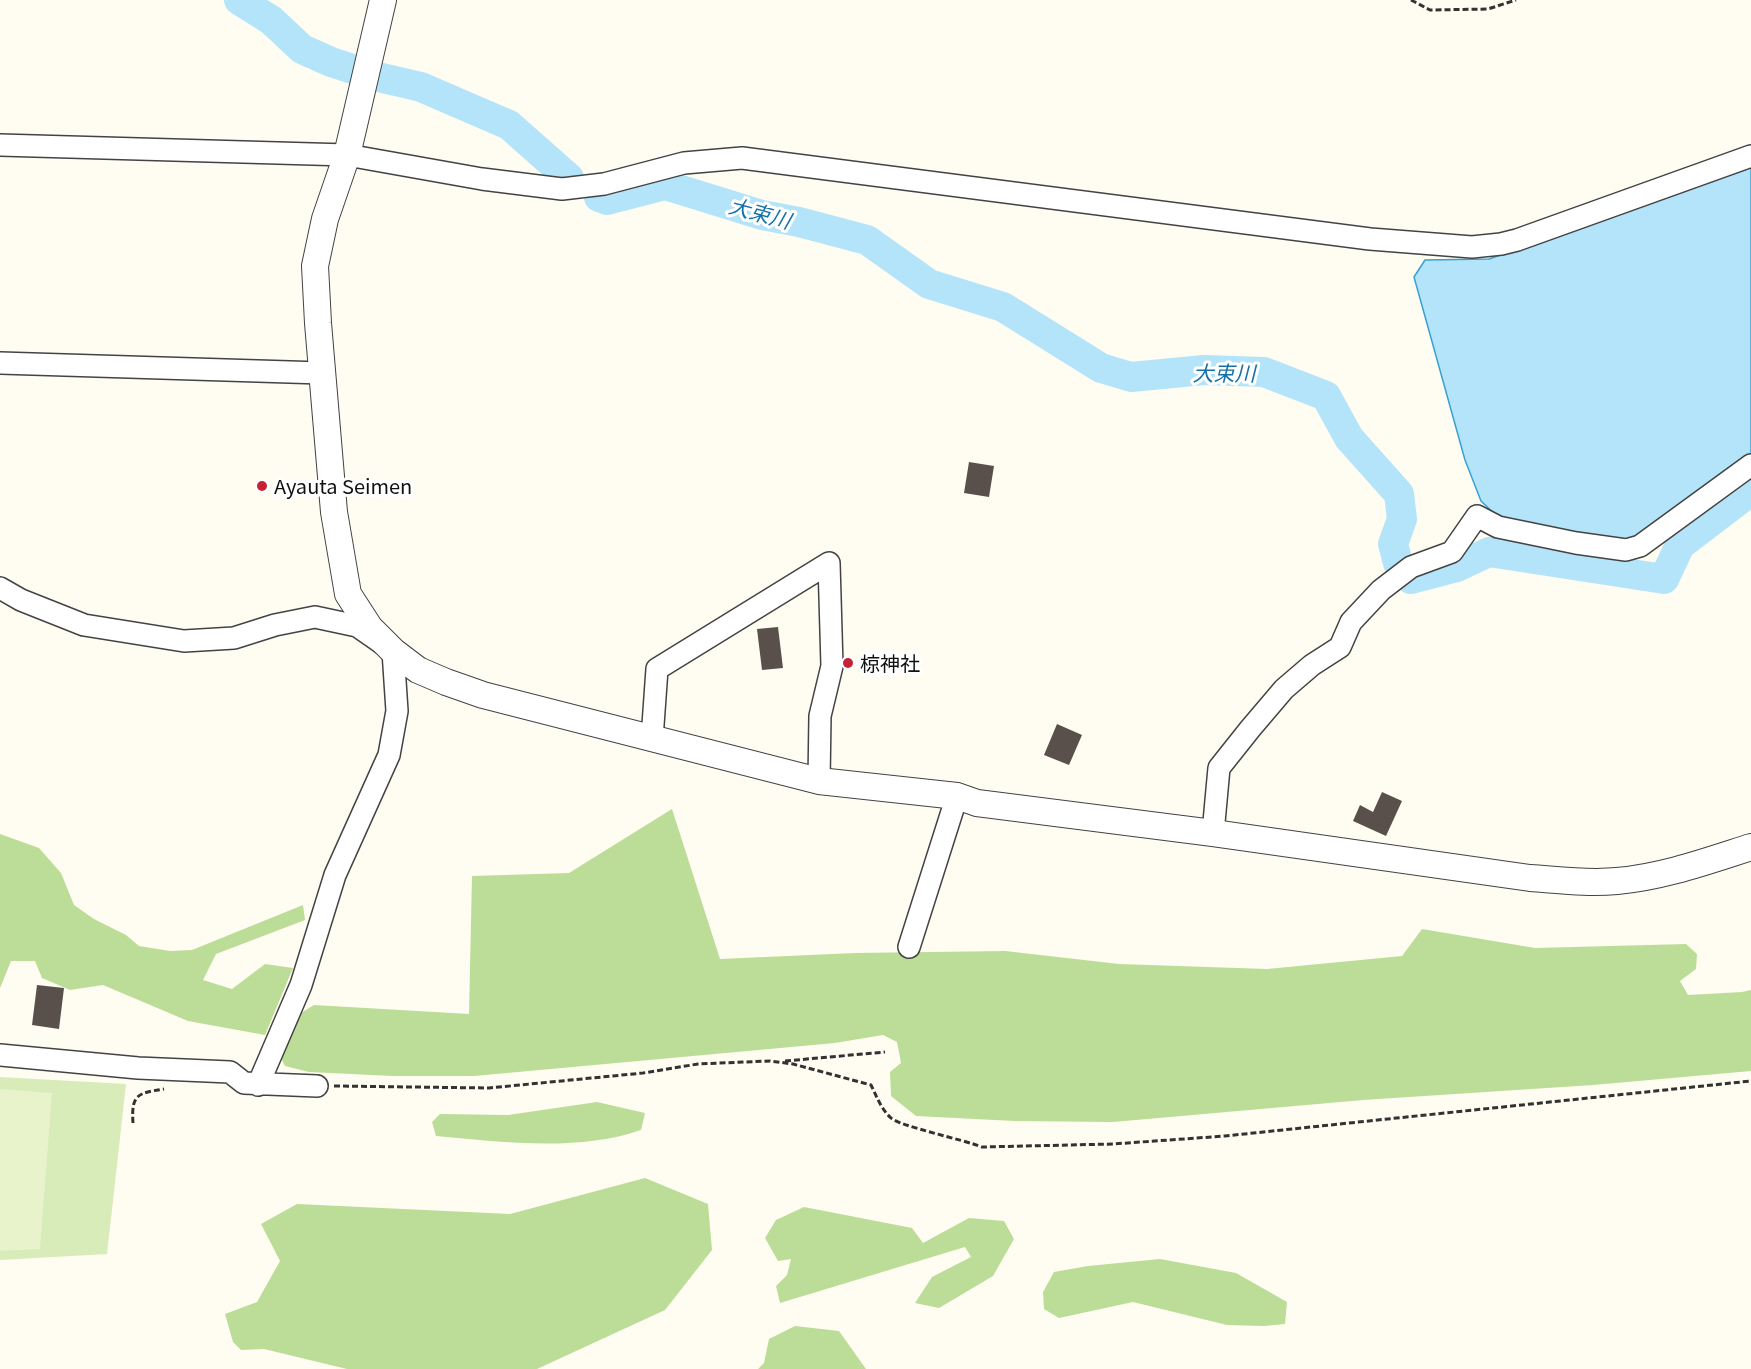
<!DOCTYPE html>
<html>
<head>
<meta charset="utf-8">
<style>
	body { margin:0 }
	canvas { display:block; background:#fffcf2 }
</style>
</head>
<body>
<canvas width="1751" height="1369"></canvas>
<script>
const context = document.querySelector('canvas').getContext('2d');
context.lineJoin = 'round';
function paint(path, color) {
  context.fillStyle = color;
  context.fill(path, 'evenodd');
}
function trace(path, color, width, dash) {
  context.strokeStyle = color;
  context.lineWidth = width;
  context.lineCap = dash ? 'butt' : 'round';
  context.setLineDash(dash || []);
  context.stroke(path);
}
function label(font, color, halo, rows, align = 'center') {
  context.font = font + ' Georgia,"Noto Sans JP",serif';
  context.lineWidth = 6;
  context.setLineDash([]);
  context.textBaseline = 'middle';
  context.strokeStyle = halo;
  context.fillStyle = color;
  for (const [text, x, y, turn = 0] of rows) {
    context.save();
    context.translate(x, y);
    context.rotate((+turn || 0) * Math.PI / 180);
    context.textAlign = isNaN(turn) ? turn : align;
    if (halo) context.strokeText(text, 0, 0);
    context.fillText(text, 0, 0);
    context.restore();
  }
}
const green = new Path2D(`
	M0 1077 126 1084 107 1254 0 1260Z`);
const forest = new Path2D(`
	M672 809 720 959 855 953 1005 951 1119 964 1267 969 1402 956 1422 929 1535 948 1686 944 1697 954 1696 969 1680 981 1688 995 1742 992 1751 990V1071L1593 1085 1363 1100 1113 1122 1015 1121 916 1116 891 1096 890 1072 901 1063 897 1042 883 1035 835 1043 474 1076H393L309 1072 285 1066 279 1054 296 1016 314 1005 469 1014 472 876 569 873Z
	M0 834 39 848 61 873 74 905 94 919 126 935 139 946 170 951 192 950 303 905 305 920 216 954 203 980 232 989 265 964 293 968 265 1035 188 1021 103 985 70 990 42 978 35 961H11L0 988Z
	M597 1102 645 1113 641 1130C578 1152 502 1142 436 1136L432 1122 440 1114 508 1115Z
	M645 1178 708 1204 712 1250 665 1310 537 1369H347L264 1349 241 1350 233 1342 225 1314 257 1302 280 1261 261 1224 297 1204 510 1214Z
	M804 1207 912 1228 923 1243 969 1218 1004 1221 1014 1239 993 1276 939 1308 915 1303 932 1277 971 1257 965 1247 780 1303 776 1286 787 1275 791 1259 778 1261 765 1238 776 1220Z
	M1160 1259 1236 1273 1287 1302 1285 1324 1264 1326 1227 1325 1133 1302 1059 1318 1044 1309 1043 1292 1054 1272 1088 1266Z
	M795 1326 839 1331 866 1369H758L764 1363 769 1339Z`);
const pitch = new Path2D(`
	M0 1089 52 1093 40 1249 0 1251Z`);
const water = new Path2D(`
	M1751 166V457L1624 546 1502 521 1481 501 1465 460 1414 277 1425 260 1489 259Z`);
const river = new Path2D(`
	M239 0 271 20 302 49 331 62 374 76 421 87 509 125 569 178
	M599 197 607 200 665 185 762 215 799 222 867 240 929 284 1003 307 1101 368 1131 377 1204 370 1264 372 1326 396 1349 438 1399 494 1402 519 1393 544 1398 563 1411 579 1457 567 1489 552 1664 579 1680 545 1751 491`);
const building = new Path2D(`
	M969 462 994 466 989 497 964 493Z
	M778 627 783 668 762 670 757 629Z
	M1057 724 1082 735 1069 765 1044 755Z
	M1382 792 1402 801 1386 836 1353 821 1360 805 1373 812Z
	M37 985 64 988 59 1029 32 1025Z`);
const path = new Path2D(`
	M1411 0 1430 10 1488 9 1516 0
	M785 1061 885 1052
	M334 1086 489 1088 643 1073 698 1064 770 1061 793 1064 871 1085C877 1097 881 1109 891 1118 899 1126 965 1140 982 1147L1113 1144 1225 1136 1751 1081
	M133 1123C131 1094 138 1093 164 1089`);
const minor = new Path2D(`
	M0 145 347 155 482 179 562 189 604 184 684 163 742 158 1370 239 1472 247 1501 244 1517 240 1751 156
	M0 363 322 373
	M0 588 21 600 84 625 184 641 234 638 275 625 315 617 357 626 393 651 397 711 389 755 335 875 301 985 258 1085
	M652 739 657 669 829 563 832 666 820 716 819 781
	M1213 833 1219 768 1250 729 1284 689 1312 665 1340 647 1351 622 1381 590 1411 567 1452 552 1477 516 1498 527 1576 543 1626 550 1640 546 1751 465
	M909 947 957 796
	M0 1055 138 1068 230 1072 244 1083 317 1086`);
const tertiary = new Path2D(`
	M383 0 347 155 325 219 315 266 318 323 334 512 348 594 370 628 393 651 418 670 446 682 483 695 819 781 957 796 977 803 1213 833 1530 878C1559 880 1588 884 1617 881 1663 877 1707 861 1751 847`);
const markers = [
	[262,486,6,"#c72135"],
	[848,663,6,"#c72135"]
];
const poiNames = [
	["Ayauta Seimen",274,486],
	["椋神社",860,663]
];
const waterNames = [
	["大束川",760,213,15],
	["大束川",1224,373]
];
paint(green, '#d7ecb9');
paint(forest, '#bcdd98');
paint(pitch, '#e8f3cc');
paint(water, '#b4e4f9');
trace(water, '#38a1d3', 1.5);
trace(river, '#b4e4f9', 30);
paint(building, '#59504b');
trace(minor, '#434343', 24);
trace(tertiary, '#434343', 28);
trace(path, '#323232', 3, [6, 3]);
trace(minor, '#fff', 21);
trace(tertiary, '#fff', 26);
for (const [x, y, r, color] of markers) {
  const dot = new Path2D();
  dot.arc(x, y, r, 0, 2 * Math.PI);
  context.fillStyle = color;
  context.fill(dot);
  trace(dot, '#fff', 2);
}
label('20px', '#101010', '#fff', poiNames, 'left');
label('italic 21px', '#1271a8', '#fff', waterNames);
</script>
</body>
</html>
